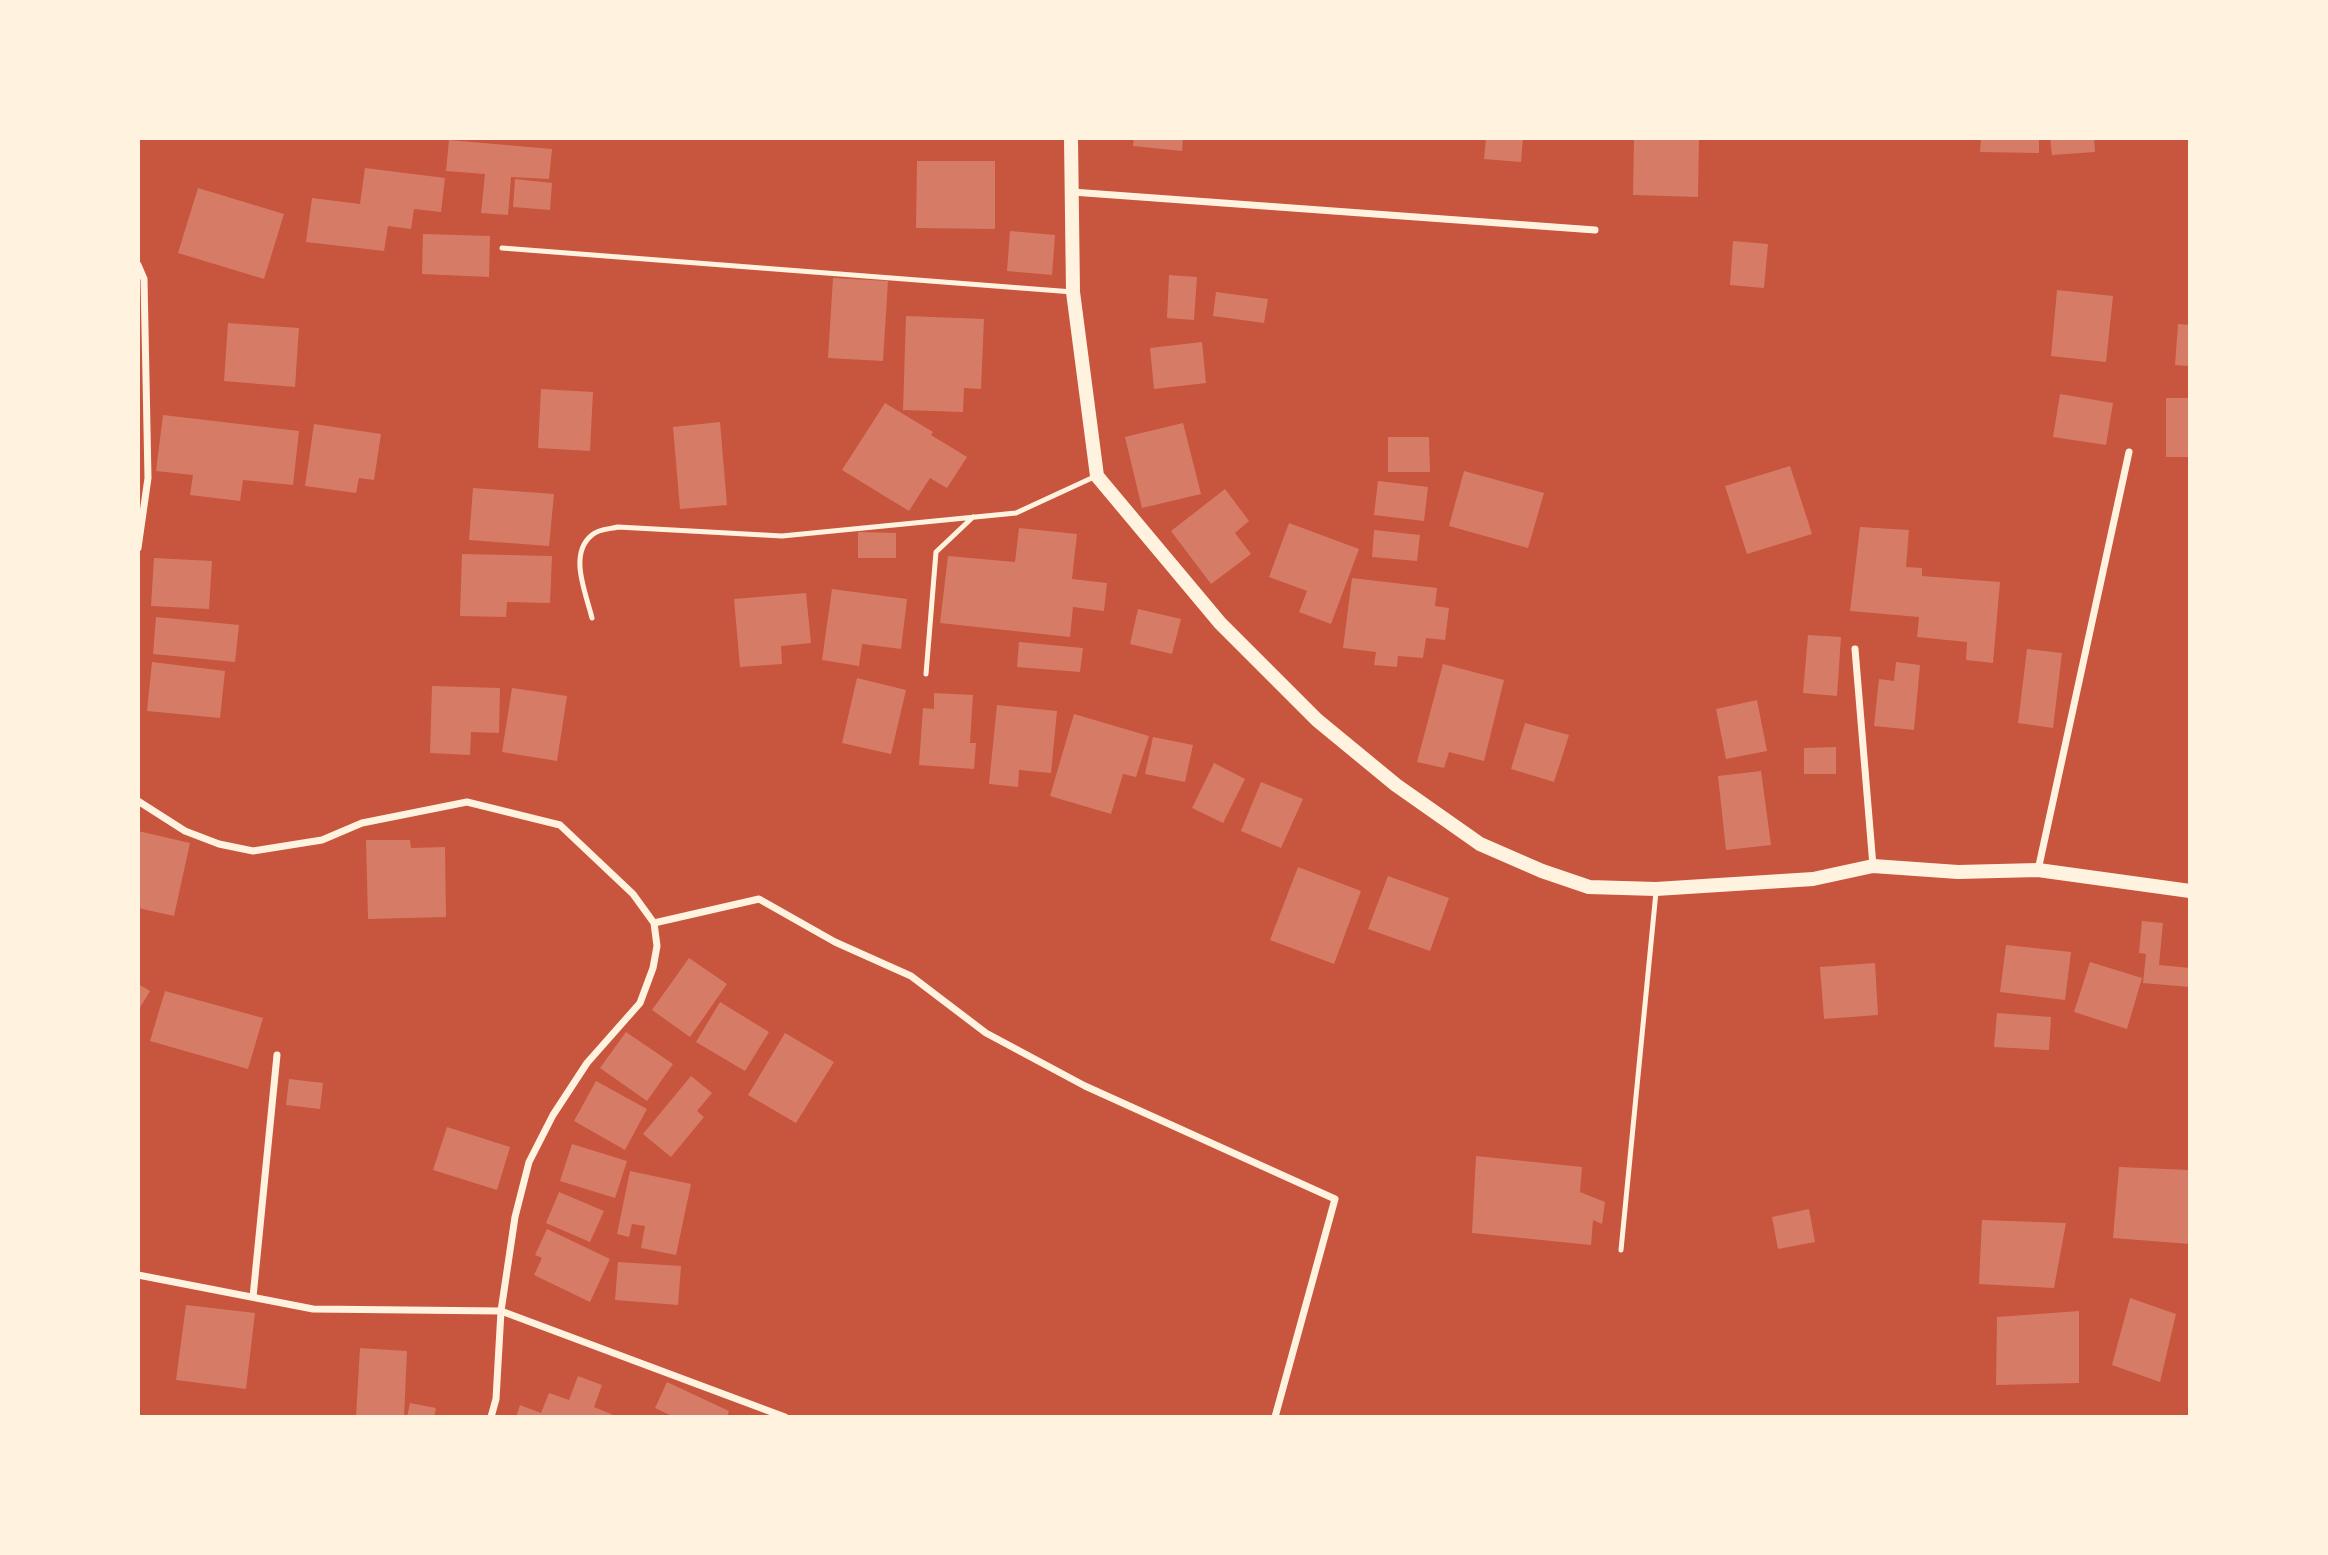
<!DOCTYPE html>
<html>
<head>
<meta charset="utf-8">
<style>
	body { margin:0 }
	#map { position:relative; width:2328px; height:1555px; overflow:hidden; background:#c8553d; font-family:"Roboto Condensed",sans-serif }
	canvas { display:block }
	.frame { position:absolute; inset:0; border:140px solid #fff3e0; pointer-events:none }
</style>
</head>
<body>
<div id="map">
<canvas width="2328" height="1555"></canvas>
<div class="frame"></div>
</div>
<script>
const context = document.querySelector('canvas').getContext('2d');
context.lineJoin = 'round';
function paint(path, color) {
  context.fillStyle = color;
  context.fill(path, 'evenodd');
}
function trace(path, color, width, dash) {
  context.strokeStyle = color;
  context.lineWidth = width;
  context.lineCap = dash ? 'butt' : 'round';
  context.setLineDash(dash || []);
  context.stroke(path);
}
const building = new Path2D(`
	M1134 138H1183L1182 151 1133 146Z
	M1486 138H1523L1521 162 1484 159Z
	M1634 138H1699L1698 197 1633 195Z
	M1981 138H2039V153L1980 152Z
	M2050 138H2094L2095 152 2052 155Z
	M449 140 552 149 549 179 511 177 508 215 481 213 485 174 446 171Z
	M917 161H995V229L916 228Z
	M365 168 445 178 441 212 414 209 411 229 388 226 384 251 306 242 312 198 360 204Z
	M515 179 552 183 550 210 513 207Z
	M198 188 284 214 264 279 178 253Z
	M1010 231 1055 235 1052 275 1007 271Z
	M423 234 490 236 489 277 422 274Z
	M1733 241 1768 244 1764 288 1730 285Z
	M1169 275 1197 277 1194 320 1167 318Z
	M833 278 888 281 883 361 828 358Z
	M2057 290 2113 296 2106 362 2051 356Z
	M1216 292 1268 299 1264 323 1213 316Z
	M906 316 984 319 981 389 964 388 963 412 903 410Z
	M228 323 299 328 295 387 224 381Z
	M2178 324 2190 325V366L2175 365Z
	M1202 342 1206 383 1154 389 1150 348Z
	M541 389 593 392 590 451 538 448Z
	M2060 394 2113 403 2106 445 2053 437Z
	M2166 398H2190V457H2166Z
	M885 403 933 432 931 435 967 457 947 488 930 478 909 511 842 470Z
	M163 415 299 431 293 485 243 480 240 501 190 495 193 475 156 471Z
	M720 422 727 505 680 509 673 427Z
	M1183 423 1201 494 1142 508 1125 437Z
	M314 424 381 434 374 480 359 478 356 493 305 486Z
	M1388 437H1429L1430 472H1388Z
	M1790 466 1812 534 1747 554 1725 486Z
	M1464 471 1544 493 1528 548 1449 526Z
	M1378 481 1428 487 1424 521 1374 515Z
	M473 488 554 494 549 546 469 540Z
	M1225 489 1249 521 1235 533 1251 554 1211 584 1171 531Z
	M1289 523 1359 549 1331 624 1299 612 1307 591 1269 577Z
	M1860 527 1909 530 1906 567 1922 568V576L2000 582 1993 663 1966 660 1967 642 1917 637 1919 617 1850 611Z
	M1019 528 1077 534 1072 579 1107 583 1104 611 1073 607 1070 637 940 623 948 556 1015 562Z
	M1374 530 1420 535 1417 561 1372 557Z
	M858 532 896 533V558H858Z
	M462 554 552 556 550 603 507 602 506 617 460 616Z
	M154 558 212 561 209 609 151 606Z
	M1352 578 1437 588 1435 606 1449 608 1445 640 1426 638 1423 658 1398 656 1397 667 1374 665 1376 652 1343 648Z
	M832 589 907 599 901 649 862 644 859 666 822 660Z
	M806 593 811 643 781 646 782 664 740 667 734 599Z
	M1138 609 1181 619 1172 654 1130 644Z
	M156 617 239 625 235 662 153 654Z
	M1808 635 1841 637 1837 696 1803 693Z
	M1019 642 1083 648 1080 672 1017 667Z
	M2027 649 2062 653 2053 728 2018 723Z
	M152 662 225 671 220 718 147 711Z
	M1896 662 1920 665 1914 730 1874 726 1879 679 1894 681Z
	M1443 664 1504 680 1484 761 1449 752 1444 768 1417 762Z
	M857 678 906 690 891 754 842 743Z
	M432 686 500 688 499 733 471 732 470 755 430 753Z
	M512 688 567 696 557 761 502 752Z
	M934 693 973 695 970 743H976L974 769 919 765 923 708 934 709Z
	M1757 700 1767 751 1726 759 1716 709Z
	M997 705 1057 711 1051 773 1019 770 1018 787 989 784Z
	M1074 714 1149 736 1136 777 1123 774 1111 814 1050 796Z
	M1525 723 1569 735 1554 782 1511 769Z
	M1153 737 1193 745 1185 782 1145 774Z
	M1836 747V774H1804V748Z
	M1214 763 1245 779 1223 823 1192 808Z
	M1761 771 1771 845 1726 850 1718 776Z
	M1261 782 1303 799 1281 848 1241 831Z
	M138 831 190 843 174 916 138 908Z
	M366 840H410L411 848 445 847 446 917 368 919Z
	M1298 867 1361 891 1334 964 1270 940Z
	M1388 876 1449 898 1430 951 1368 929Z
	M2142 921 2163 923 2159 965 2190 968V987L2143 983 2146 954 2139 953Z
	M2006 945 2071 952 2065 1000 2000 992Z
	M689 958 727 984 690 1037 652 1010Z
	M2090 962 2142 978 2127 1029 2074 1012Z
	M1875 963 1878 1015 1824 1019 1820 967Z
	M138 984 150 991 138 1011Z
	M165 991 263 1018 248 1069 150 1041Z
	M720 1002 769 1032 745 1071 696 1042Z
	M1997 1013 2051 1017 2049 1050 1994 1047Z
	M626 1032 673 1064 647 1101 600 1068Z
	M785 1033 834 1062 796 1123 748 1095Z
	M691 1076 712 1093 697 1111 704 1117 671 1157 643 1134Z
	M289 1079 323 1083 320 1109 286 1105Z
	M596 1081 647 1109 625 1150 574 1121Z
	M447 1127 510 1147 497 1190 433 1170Z
	M572 1144 627 1161 615 1198 560 1181Z
	M1476 1156 1582 1167 1580 1192 1605 1202 1602 1224 1593 1220 1591 1245 1472 1233Z
	M2119 1167 2190 1170V1244L2113 1238Z
	M630 1171 691 1184 676 1255 641 1248 645 1226 632 1224 629 1237 617 1234Z
	M559 1192 604 1211 590 1242 546 1223Z
	M1809 1209 1815 1242 1778 1249 1772 1217Z
	M1982 1220 2066 1223 2054 1288 1979 1284Z
	M547 1229 610 1259 590 1302 534 1275 542 1258 535 1255Z
	M618 1262 681 1266 678 1305 615 1300Z
	M2130 1298 2176 1314 2160 1382 2112 1365Z
	M186 1305 255 1313 246 1389 176 1380Z
	M2079 1311V1383L1996 1385 1997 1317Z
	M360 1348 407 1351 404 1417H356Z
	M578 1376 602 1385 594 1407 618 1417H516L520 1405 541 1413 549 1393 569 1400Z
	M667 1382 729 1411 727 1417H674L655 1408Z
	M410 1403 436 1408 434 1417H407Z`);
const service = new Path2D(`
	M502 248 1073 292
	M592 618C586 593 568 554 592 535 598 529 610 529 618 527L782 536 1016 513 1094 477
	M926 674 936 552 973 517
	M1621 1250 1656 892`);
const minor = new Path2D(`
	M1072 192 1595 230
	M138 265 144 279 148 478 138 548
	M1855 649 1873 866
	M138 801 185 831 219 844 253 851 322 840 362 823 467 802 560 825 633 894 654 923 657 946 653 968 640 1003 587 1063 553 1115 529 1162 515 1217 501 1311 496 1399 491 1417
	M2038 870 2129 452
	M654 923 759 899 835 942 911 976 986 1033 1085 1086 1335 1199 1275 1417
	M138 1275 313 1309 501 1311 785 1417
	M253 1297 277 1055`);
const secondary = new Path2D(`
	M1071 138 1073 292 1097 476 1220 623 1317 720 1396 785 1480 844 1542 871 1589 887 1656 889 1813 879 1873 866 1958 872 2038 870 2190 891`);
paint(building, '#d67c66');
trace(service, '#fff3e0', 5);
trace(minor, '#fff3e0', 7);
trace(secondary, '#fff3e0', 14);
</script>
</body>
</html>
